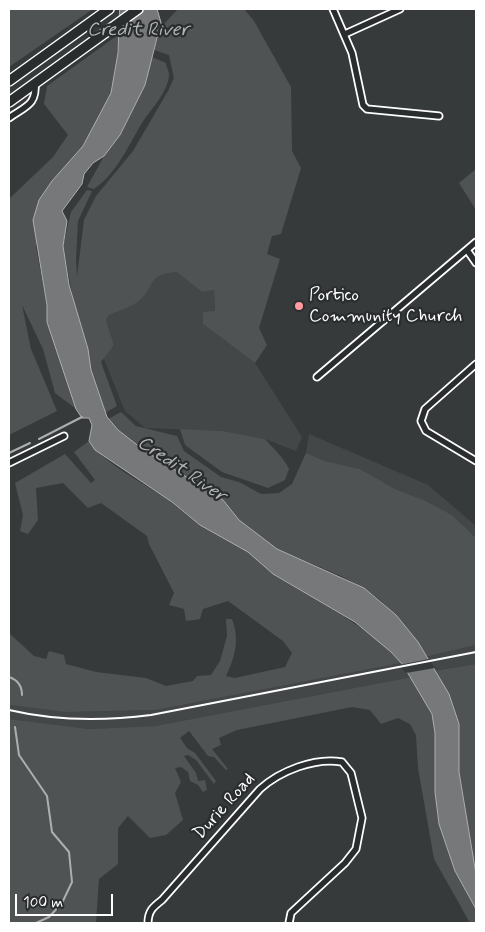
<!DOCTYPE html>
<html>
<head>
<meta charset="utf-8">
<style>
	body { margin:0 }
	#map { position:relative; width:485px; height:932px; overflow:hidden; background:#373a3b; font-family:Mynerve,sans-serif }
	canvas { display:block }
	.frame { position:absolute; inset:0; border:10px solid #fff; pointer-events:none }
	.scale { position:absolute; left:15px; top:894px; width:98px; height:22px; box-sizing:border-box; border:2px solid #fff; border-top:0; padding-left:6px; font-size:15px; line-height:18px; white-space:nowrap; color:#fff; -webkit-text-stroke:4px #2a2d2e; paint-order:stroke }
</style>
</head>
<body>
<div id="map">
<canvas width="485" height="932"></canvas>
<div class="frame"></div>
<div class="scale">100 m</div>
</div>
<script>
const context = document.querySelector('canvas').getContext('2d');
context.lineJoin = 'round';
function paint(path, color) {
  context.fillStyle = color;
  context.fill(path, 'evenodd');
}
function trace(path, color, width, dash) {
  context.strokeStyle = color;
  context.lineWidth = width;
  context.lineCap = dash ? 'butt' : 'round';
  context.setLineDash(dash || []);
  context.stroke(path);
}
function label(font, color, halo, rows, align = 'center') {
  context.font = font + ' Mynerve,sans-serif';
  context.lineWidth = 4.5;
  context.setLineDash([]);
  context.textBaseline = 'middle';
  context.strokeStyle = halo;
  context.fillStyle = color;
  for (const [text, x, y, turn = 0] of rows) {
    context.save();
    context.translate(x, y);
    context.rotate((+turn || 0) * Math.PI / 180);
    context.textAlign = isNaN(turn) ? turn : align;
    if (halo) context.strokeText(text, 0, 0);
    context.fillText(text, 0, 0);
    context.restore();
  }
}
const built = new Path2D(`
	M177 271 202 292 214 290 215 311 203 324 255 363 302 437 296 451 265 439 223 431 145 428 125 411 103 357 114 345 106 320 109 315 141 299 150 282 162 273Z
	M309 434 428 485 476 526V538L452 515 424 500 395 489 360 469 325 461 306 453Z
	M476 645V664L434 671 425 657Z
	M401 663 412 677 155 726 89 729 9 719V705L65 712 156 710Z`);
const green = new Path2D(`
	M9 9H93L9 67Z
	M178 9H244L254 21 291 87 292 151 301 168 281 234 272 236 267 254 280 259 259 328 267 345 255 363 203 324V312L215 311 214 290 202 292 177 272C147 275 157 282 141 299 134 306 118 311 109 315L106 320 114 345 101 362 117 406 105 413 91 370 88 349 76 314 63 246 71 212 87 190 92 191 78 221 76 259 77 277 84 220 96 196 133 151 168 91 174 78 169 55 154 50 162 26Z
	M118 35V53L111 93 83 146 52 181 36 247 47 305V322L76 409 55 393 43 349 22 305 31 349 57 411 9 435V199L53 157 68 135 44 104 47 86Z
	M152 57 166 63C166 66 169 71 169 75 168 92 151 109 142 123 128 146 117 173 94 189L87 187 104 156 120 135 145 85Z
	M476 169V210L459 183Z
	M121 412 136 426 177 436 184 451 221 477 239 482 261 494 279 493 292 484 306 453 325 461 360 469 395 489 424 500 452 515 476 538V645L425 657 418 642 381 601 364 588 341 576 277 549 239 520 223 500 145 451 118 430 108 419Z
	M180 429 223 431 265 439C273 448 284 458 289 469L285 480 268 488 222 472 185 445Z
	M89 441C104 463 141 482 164 497 177 506 188 517 201 525 215 535 232 541 247 551 257 557 263 568 273 574 316 602 366 623 401 663L156 710 65 712 9 705V633L34 656 46 659 49 651 64 655 66 664 96 672 146 678 166 686 193 681 197 676 211 675 220 661 227 636 226 619H232C240 640 235 657 226 676L235 678 285 667 292 653 283 641 228 601 203 609 200 619 186 621 184 609 169 605 174 593 149 544 147 536 101 503 88 508 63 483 36 488 38 520 28 534 20 531 23 515 15 483 65 454 91 483 95 480 74 452Z
	M476 664V874L459 772V723L434 671Z
	M412 677 432 714 435 733V792L439 824 455 871 476 909V923H470L434 859 418 768 416 735 410 724 398 718 381 724 370 710 352 707 237 730 219 738 221 745 212 749 228 769 226 770 214 757 208 756 189 731 180 738 187 748 195 753 216 781 214 784 196 760 188 755 184 756 196 773 198 781 205 780 207 790 203 792 198 785 190 781 188 772 181 767 175 768 181 782 175 793 183 820 166 835 150 838 128 816 118 828V864L99 879 96 923H9V719L89 729 155 726Z`);
const water = new Path2D(`
	M120 9H157L162 26 157 38 145 85 120 135 104 156 93 163 84 174 82 184 62 211 67 221 63 246 69 285 88 349 91 370 107 417 118 430 145 451 223 500 239 520 277 549 364 588 396 615 418 642 449 694 459 724V772L476 874V909L455 871 439 824 435 792V733L432 714 403 665 391 652 355 622 273 574 248 552 200 525 172 502 95 450 89 441 92 425 89 418H82L76 409 47 322V305L33 220 39 200 52 181 83 146 111 93 118 53Z`);
const pier = new Path2D(`
	M429 659 435 668 406 673 399 665Z`);
const stream = new Path2D(`
	M39 439 82 417
	M9 453 30 443
	M9 677C18 680 22 686 22 695
	M15 727 19 755 47 796 52 832 69 852 72 882 62 903 49 917 36 923`);
const street = new Path2D(`
	M333 9 352 53 363 105 367 109 439 116
	M345 34 400 9
	M9 118C26 106 37 105 35 82
	M467 250 476 263
	M476 364 425 409 421 421 426 431 476 461
	M317 377 476 242
	M9 463 64 436
	M148 923C148 911 153 907 162 900L260 789C280 771 315 757 342 762L351 773 362 818 356 849 345 863 291 913 289 923`);
const primary = new Path2D(`
	M9 81 109 9
	M9 102 138 9`);
const rail = new Path2D(`
	M9 710C56 721 104 721 151 715L476 652`);
const markers = [
	[299,306,5,"#ff9aa2"]
];
const poiNames = [
	["Portico",309,296],
	["Community Church",309,317]
];
const streetNames = [
	["Durie Road",225,807,-48]
];
const waterNames = [
	["Credit River",138,31],
	["Credit River",181,470,34]
];
paint(built, '#444748');
paint(green, '#505354');
paint(water, '#767879');
trace(water, '#adaeaf', 1);
paint(pier, '#373a3b');
trace(stream, '#adaeaf', 2);
trace(street, '#fff', 9);
trace(primary, '#fff', 12);
trace(street, '#2a2d2e', 5.5);
trace(primary, '#2a2d2e', 9);
trace(rail, '#fff', 2);
for (const [x, y, r, color] of markers) {
  const dot = new Path2D();
  dot.arc(x, y, r, 0, 2 * Math.PI);
  context.fillStyle = color;
  context.fill(dot);
  trace(dot, '#2a2d2e', 2);
}
label('18px', '#fff', '#2a2d2e', poiNames, 'left');
label('18px', '#fff', '#2a2d2e', streetNames);
label('italic 19px', '#b4b5b5', '#2a2d2e', waterNames);
</script>
</body>
</html>
